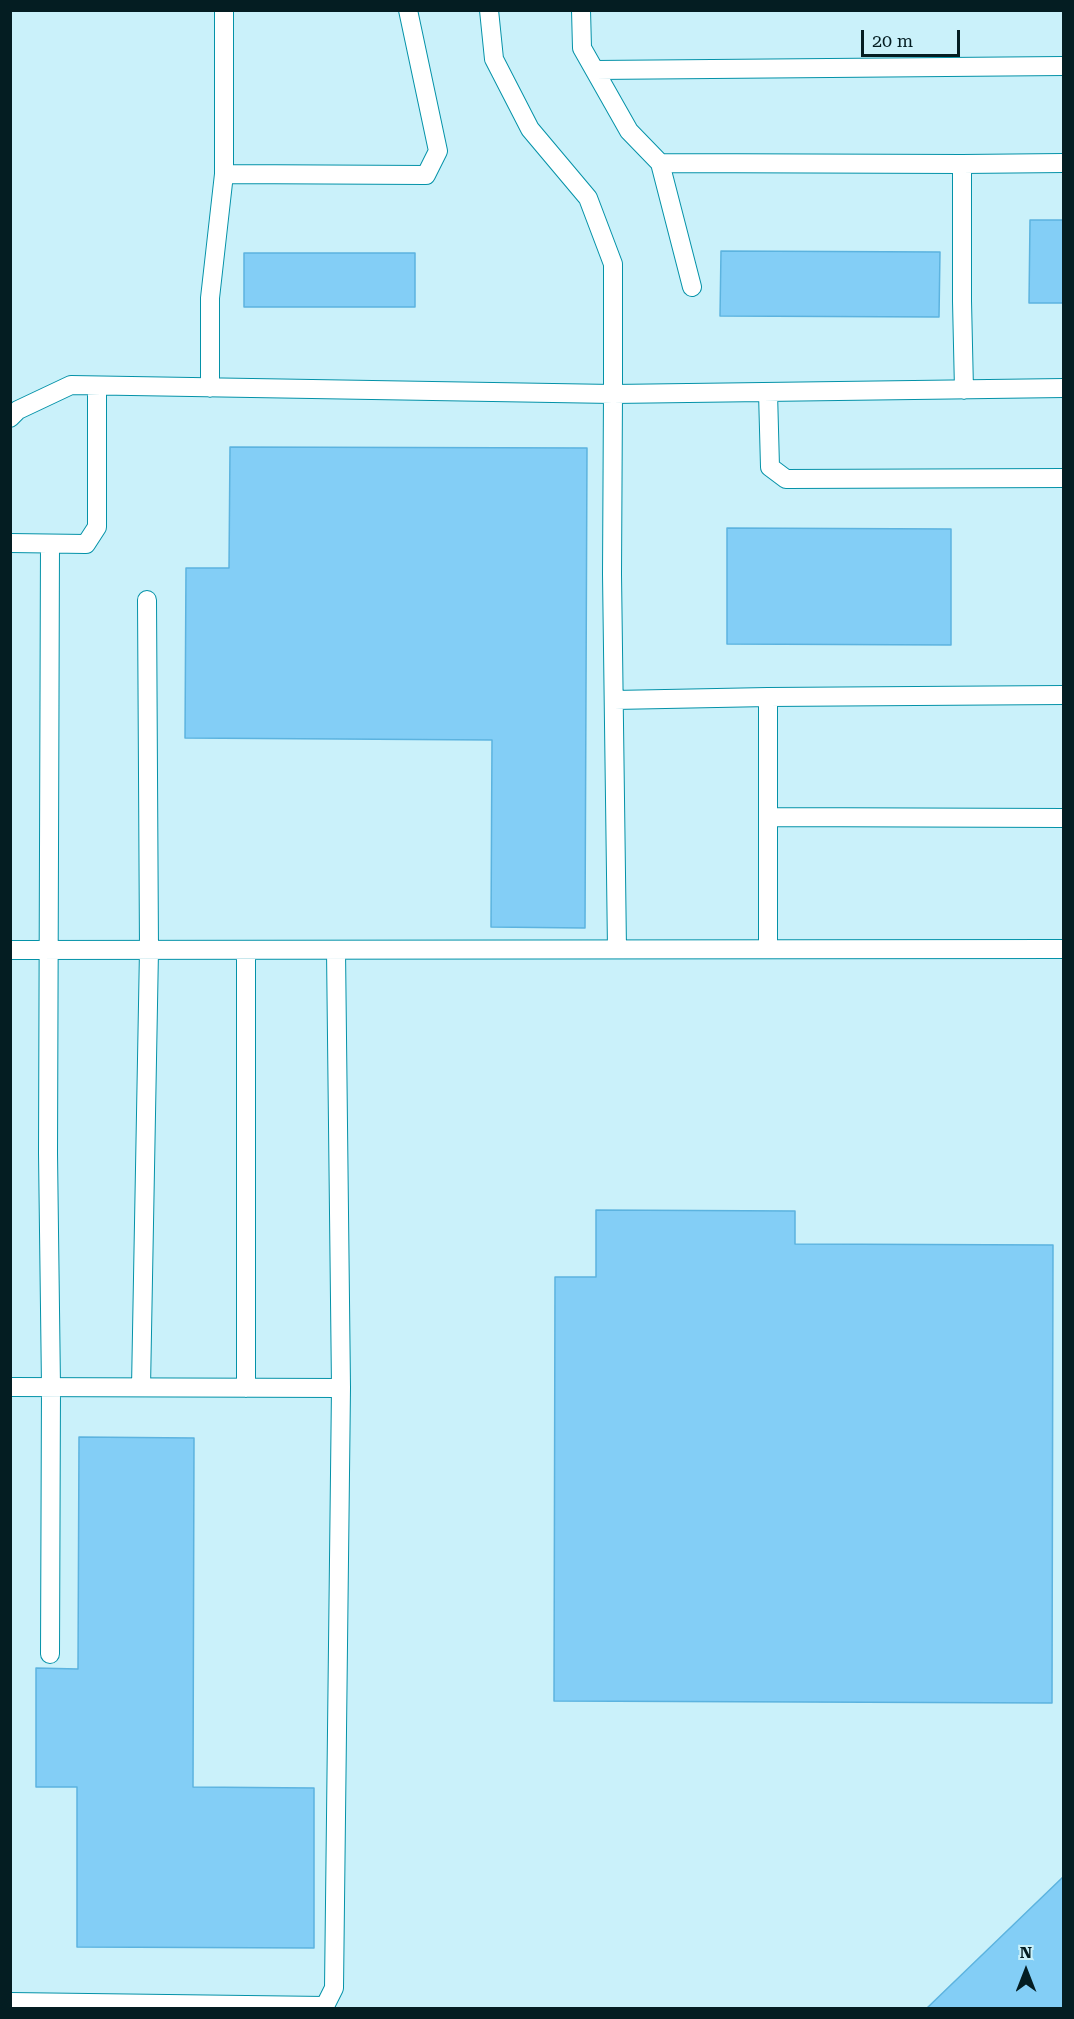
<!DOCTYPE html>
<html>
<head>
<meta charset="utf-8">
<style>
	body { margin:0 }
	#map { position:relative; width:1074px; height:2019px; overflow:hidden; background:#caf1fa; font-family:"Roboto Serif",serif }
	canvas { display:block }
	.frame { position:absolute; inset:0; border:12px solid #041d22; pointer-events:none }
	.north { position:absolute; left:996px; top:1941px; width:60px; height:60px; -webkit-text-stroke:4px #caf1fa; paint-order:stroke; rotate:0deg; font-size:16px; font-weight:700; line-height:24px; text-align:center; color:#041d22 }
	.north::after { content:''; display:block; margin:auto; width:21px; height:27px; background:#041d22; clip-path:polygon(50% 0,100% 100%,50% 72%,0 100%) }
	.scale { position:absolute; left:861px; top:30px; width:99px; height:27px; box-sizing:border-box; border:3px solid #041d22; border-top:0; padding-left:8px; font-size:18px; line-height:21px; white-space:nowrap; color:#041d22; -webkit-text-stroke:4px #caf1fa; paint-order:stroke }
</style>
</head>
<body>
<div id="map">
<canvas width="1074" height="2019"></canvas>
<div class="frame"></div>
<div class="north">N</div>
<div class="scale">20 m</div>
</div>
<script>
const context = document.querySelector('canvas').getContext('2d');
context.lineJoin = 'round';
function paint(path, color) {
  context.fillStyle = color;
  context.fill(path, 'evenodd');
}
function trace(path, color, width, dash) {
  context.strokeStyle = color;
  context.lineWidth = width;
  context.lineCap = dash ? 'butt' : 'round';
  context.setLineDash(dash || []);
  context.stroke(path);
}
const building = new Path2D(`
	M1030 220H1064V303H1029Z
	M721 251 940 252 939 317 720 316Z
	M244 253H415V307H244Z
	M230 447 587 448 585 928 491 927 492 740 185 738 186 568H229Z
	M727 528 951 529V645L727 644Z
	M596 1210 795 1211V1244L1053 1245 1052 1703 554 1701 555 1277H596Z
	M79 1437 194 1438 193 1787 314 1788V1948L77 1947V1787H36V1668L78 1669Z
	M1064 1876V2008H927Z`);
const service = new Path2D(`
	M489 10 494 59 530 129 588 198 613 264V394L1064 388
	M581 10 582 48 629 131 660 163 962 164V301L964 390
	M595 70 1064 66
	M660 163 692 287
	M962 164 1064 163
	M224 174 426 175 438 151 408 10
	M210 388V298L224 174V10
	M768 392 770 467 786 479 1064 478
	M10 418 18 410 71 385 613 394 612 574 617 949
	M10 543 86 544 97 527V386
	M50 544 48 1153 51 1387 50 1654
	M614 700 768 697
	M768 817 1064 818
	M768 949V697L1064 695
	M10 950 1064 949
	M246 950V1388
	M10 1387 341 1388 336 950
	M141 1387 149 950 147 600
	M10 2002 325 2006 334 1988 341 1388`);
paint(building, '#83cef6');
trace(building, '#5cb3df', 1.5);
trace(service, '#0492a8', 20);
trace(service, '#fff', 18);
</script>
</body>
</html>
